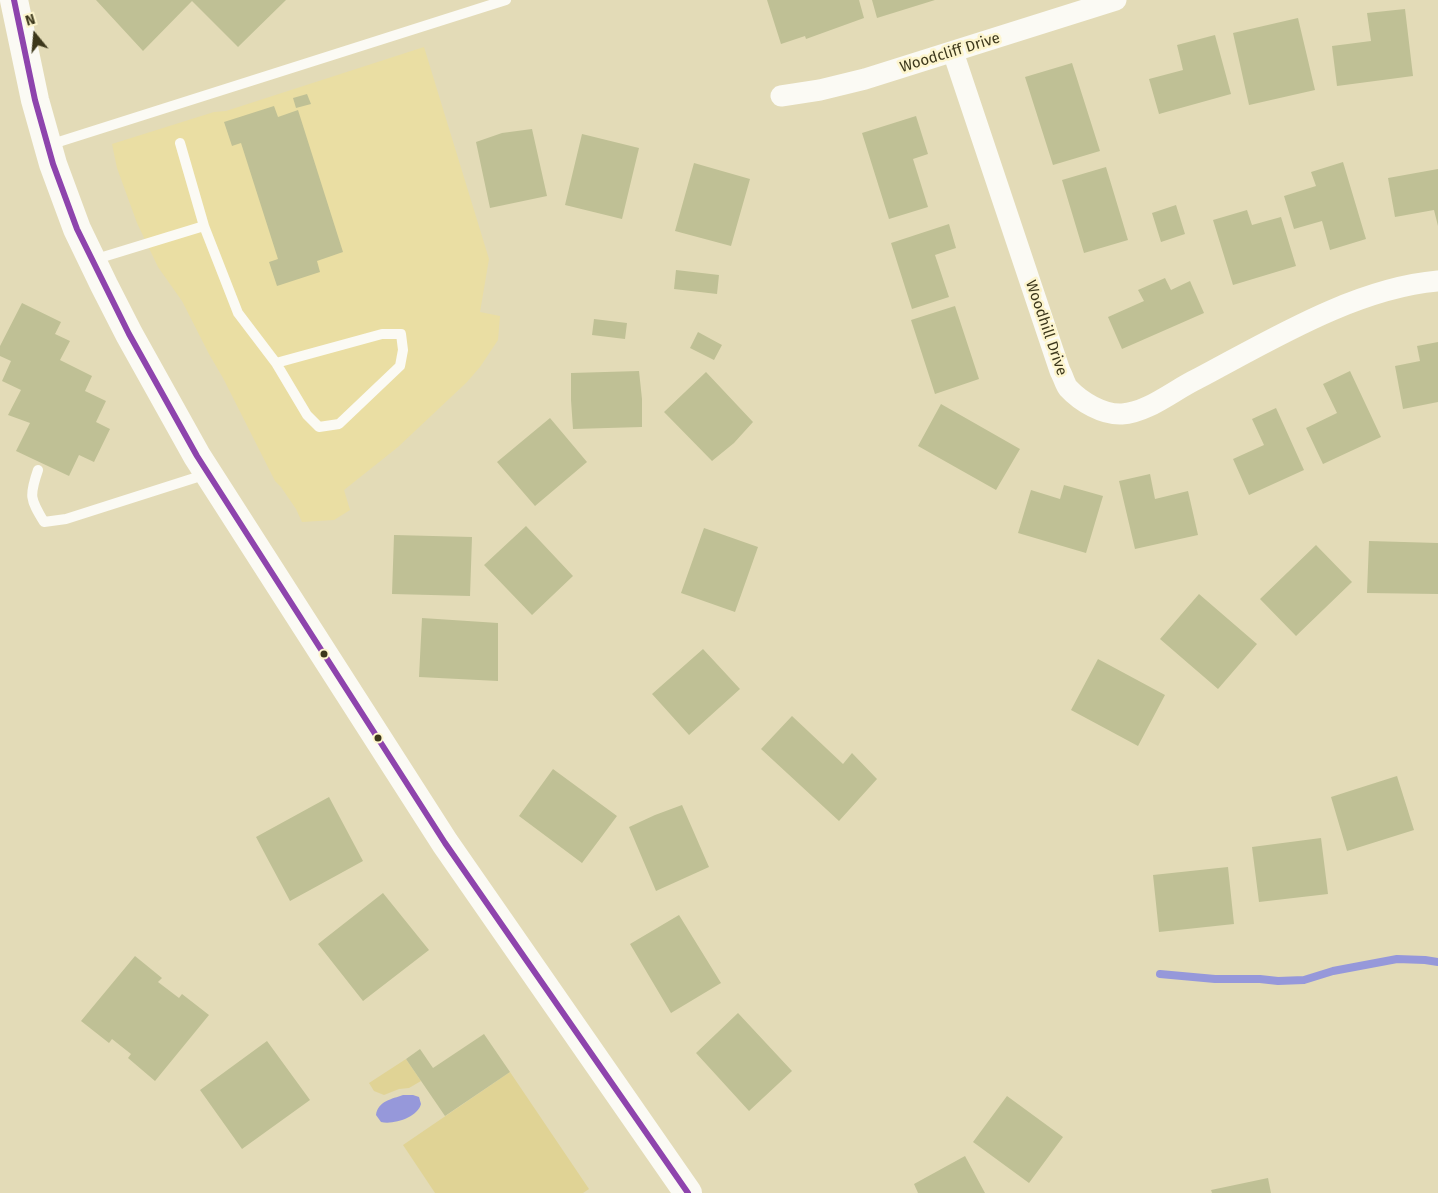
<!DOCTYPE html>
<html>
<head>
<meta charset="utf-8">
<style>
	body { margin:0 }
	#map { position:relative; width:1438px; height:1193px; overflow:hidden; background:#e3dbb7; font-family:"Fira Sans",sans-serif }
	canvas { display:block }
	.north { position:absolute; left:10px; top:10px; width:50px; height:50px; -webkit-text-stroke:4px #fdf5cd; paint-order:stroke; rotate:343deg; font-size:14px; font-weight:700; line-height:20px; text-align:center; color:#3c371b }
	.north::after { content:''; display:block; margin:auto; width:18px; height:22px; background:#3c371b; clip-path:polygon(50% 0,100% 100%,50% 72%,0 100%) }
</style>
</head>
<body>
<div id="map">
<canvas width="1438" height="1193"></canvas>
<div class="north">N</div>
</div>
<script>
const context = document.querySelector('canvas').getContext('2d');
context.lineJoin = 'round';
function paint(path, color) {
  context.fillStyle = color;
  context.fill(path, 'evenodd');
}
function trace(path, color, width, dash) {
  context.strokeStyle = color;
  context.lineWidth = width;
  context.lineCap = dash ? 'butt' : 'round';
  context.setLineDash(dash || []);
  context.stroke(path);
}
function label(font, color, halo, rows, align = 'center') {
  context.font = font + ' "Fira Sans",sans-serif';
  context.lineWidth = 5;
  context.setLineDash([]);
  context.textBaseline = 'middle';
  context.strokeStyle = halo;
  context.fillStyle = color;
  for (const [text, x, y, turn = 0] of rows) {
    context.save();
    context.translate(x, y);
    context.rotate((+turn || 0) * Math.PI / 180);
    context.textAlign = isNaN(turn) ? turn : align;
    if (halo) context.strokeText(text, 0, 0);
    context.fillText(text, 0, 0);
    context.restore();
  }
}
const built = new Path2D(`
	M424 47 489 259 480 312 500 316 498 340 480 367 467 382 398 447 344 490 350 510 334 520 302 522 296 509 281 487 275 481 223 378 209 354 182 301 158 267 137 223 117 168 112 144 214 112 226 111Z`);
const green = new Path2D(`
	M406 1059 421 1081 409 1088 399 1089 384 1095 374 1091 369 1083Z
	M510 1072 589 1189 583 1193H435L403 1145Z`);
const water = new Path2D(`
	M403 1095H413L419 1097 421 1104C418 1117 394 1125 381 1122L376 1115C378 1101 392 1099 403 1095Z`);
const stream = new Path2D(`
	M1160 974 1215 979H1260L1278 981 1304 980 1333 971 1397 959 1425 960 1438 962`);
const building = new Path2D(`
	M96 0H286L238 47 192 1 143 51Z
	M767 0H859L864 18 806 39 805 36 781 44Z
	M872 0H935L877 18Z
	M1405 9 1413 76 1337 86 1332 46 1371 41 1367 13Z
	M1298 18 1315 90 1249 105 1233 33Z
	M1215 35 1231 94 1159 114 1149 79 1183 70 1177 45Z
	M1072 63 1100 151 1053 165 1025 77Z
	M307 94 311 104 296 108 293 98Z
	M274 106 278 117 298 110 343 252 317 261 320 272 277 286 269 262 278 259 241 143 232 146 224 122Z
	M916 116 928 154 913 159 928 207 889 219 862 133Z
	M532 129 547 196 490 208 476 142 502 133Z
	M582 134 639 148 622 219 565 205Z
	M1343 162 1366 239 1330 250 1322 221 1294 229 1284 196 1316 186 1311 172Z
	M694 163 750 179 731 246 675 231Z
	M1106 167 1128 240 1084 253 1062 180Z
	M1438 169V226L1434 210 1395 217 1388 178Z
	M1176 205 1185 234 1161 242 1152 213Z
	M1247 210 1252 225 1281 217 1296 266 1233 285 1213 220Z
	M949 224 956 248 935 255 949 297 912 309 891 243Z
	M676 270 719 275 717 294 674 289Z
	M1165 278 1171 290 1190 281 1204 313 1122 349 1108 317 1144 301 1138 290Z
	M22 303 61 322 55 334 70 341 60 360 92 376 85 391 106 401 96 422 110 429 94 462 79 455 69 476 16 451 30 423 8 415 21 390 2 381 11 361 0 356V346Z
	M955 306 979 379 935 394 911 320Z
	M594 319 627 323 625 339 592 335Z
	M698 332 722 345 714 360 690 348Z
	M1438 342V402L1403 409 1395 366 1420 361 1417 346Z
	M639 371 642 399V427L573 429 571 400V373Z
	M1350 371 1381 437 1323 464 1306 428 1337 413 1323 384Z
	M706 372 753 422 734 443 712 461 664 412Z
	M941 404 1020 449 996 490 918 446Z
	M1276 408 1304 470 1249 495 1233 459 1264 445 1252 419Z
	M550 418 587 462 535 506 497 462Z
	M1150 474 1155 499 1188 491 1198 535 1135 549 1119 481Z
	M1064 485 1103 496 1086 553 1018 533 1031 490 1060 499Z
	M526 526 573 576 532 615 484 565Z
	M704 528 758 547 735 612 681 593Z
	M394 535 472 537 470 596 392 594Z
	M1369 541 1438 543V594L1367 593Z
	M1316 545 1352 582 1296 636 1260 599Z
	M1199 594 1257 644 1218 689 1160 639Z
	M422 618 498 623V681L419 677Z
	M703 649 740 689 689 735 652 694Z
	M1098 659 1165 695 1138 746 1071 710Z
	M792 716 843 764 852 753 877 779 839 821 761 749Z
	M553 769 617 816 582 863 519 816Z
	M1397 776 1414 830 1347 851 1331 797Z
	M329 797 363 861 290 901 256 837Z
	M682 805 709 867 656 891 629 827 655 815Z
	M1321 838 1328 894 1259 902 1252 847Z
	M1228 867 1234 924 1159 932 1153 875Z
	M383 893 429 950 363 1001 318 944Z
	M679 915 721 983 671 1013 630 944Z
	M135 956 162 978 158 982 179 998 182 994 209 1015 155 1081 128 1058 131 1054 112 1039 109 1043 81 1021Z
	M738 1013 792 1071 749 1111 696 1053Z
	M484 1034 510 1072 445 1116 406 1059 420 1049 433 1068Z
	M267 1041 310 1100 242 1149 200 1090Z
	M1007 1096 1063 1137 1029 1183 973 1142Z
	M965 1156 985 1193H918L914 1184Z
	M1268 1178 1271 1193H1212L1211 1190Z`);
const lane = new Path2D(`
	M180 143 204 226
	M49 145 506 0
	M93 260 204 226 238 313 276 363 307 415 319 427 339 424 400 366 403 350 401 334H382L276 363
	M38 470C29 496 30 499 44 522L66 519 207 474`);
const street = new Path2D(`
	M953 52 1060 371C1063 376 1065 384 1068 388 1081 402 1103 415 1122 414 1147 413 1174 390 1197 379 1269 341 1355 288 1438 281
	M781 96 820 90 865 79 1116 0`);
const secondary = new Path2D(`
	M14 0 35 100 53 164 77 229 104 285 129 334 197 456 445 843 688 1193`);
const bus1 = new Path2D(`
	M14 0 35 100 53 164 77 229 129 334 197 456 445 843 688 1193`);
const markers = [
	[324,654,4.5,"#3c371b"],
	[378,738,4.5,"#3c371b"]
];
const streetNames = [
	["Woodcliff Drive",950,53,-17],
	["Woodhill Drive",1046,328,71]
];
paint(built, '#eadea3');
paint(green, '#e0d395');
paint(water, '#9698da');
trace(stream, '#9698da', 8);
paint(building, '#bfc095');
trace(lane, '#fbfaf4', 10);
trace(street, '#fbfaf4', 21);
trace(secondary, '#fbfaf4', 28);
trace(bus1, '#8e44ad', 6);
for (const [x, y, r, color] of markers) {
  const dot = new Path2D();
  dot.arc(x, y, r, 0, 2 * Math.PI);
  context.fillStyle = color;
  context.fill(dot);
  trace(dot, '#fdf5cd', 2);
}
label('15px', '#3c371b', '#fdf5cd', streetNames);
</script>
</body>
</html>
